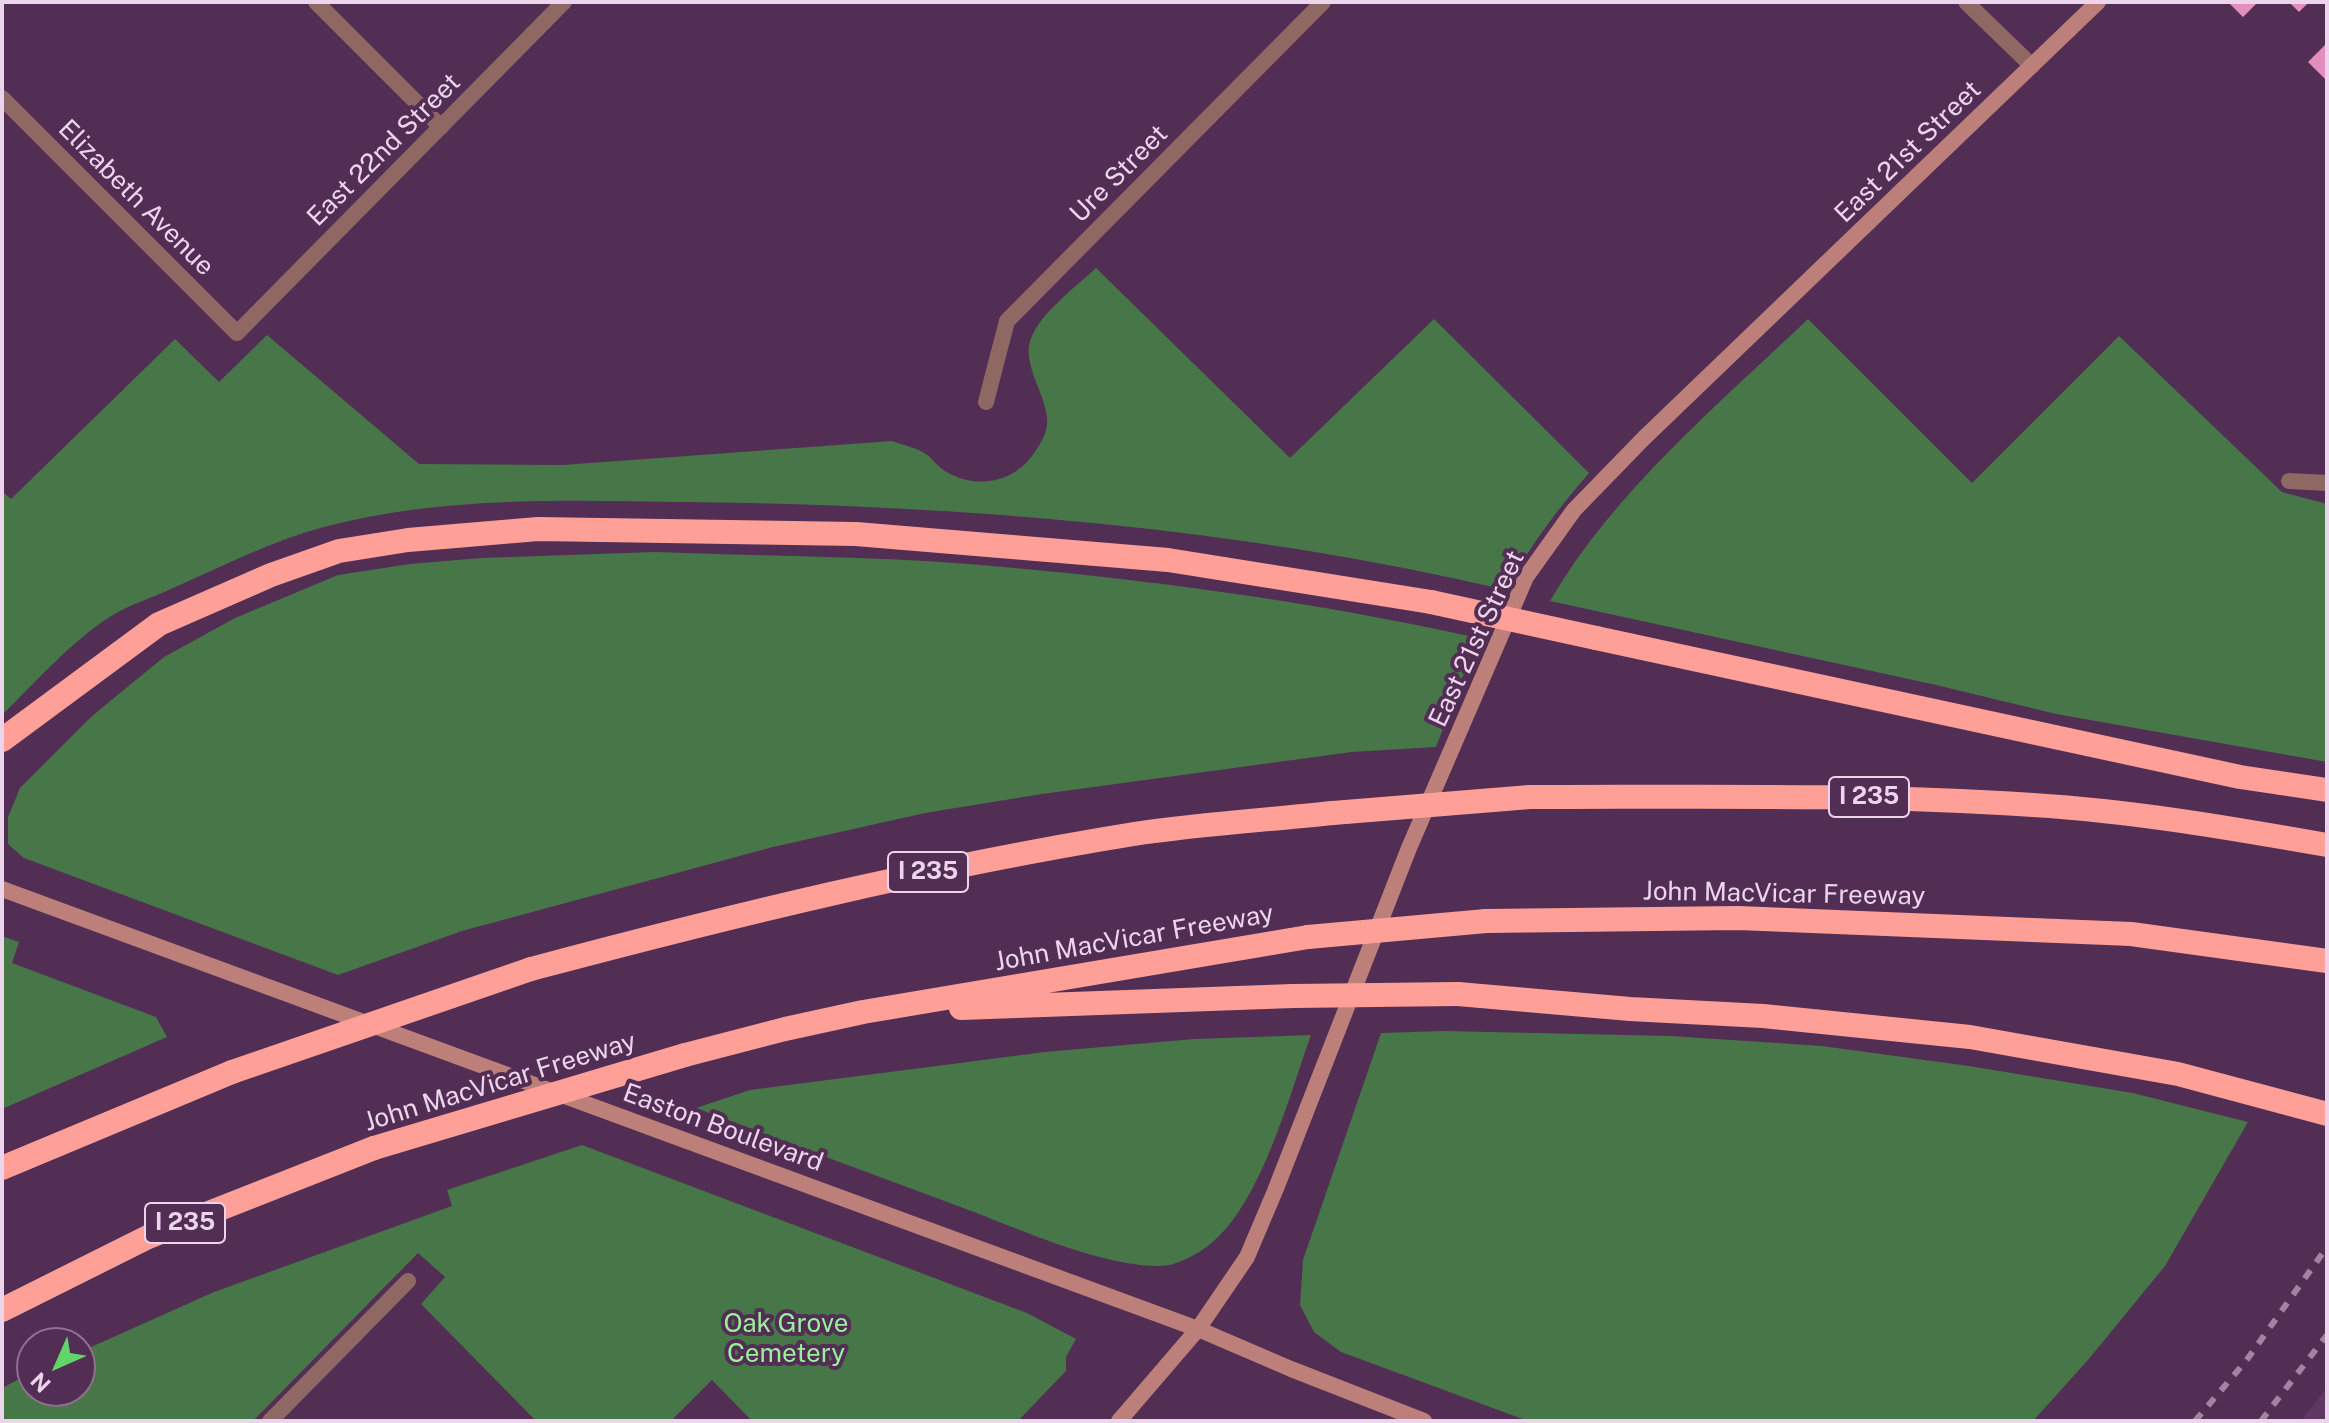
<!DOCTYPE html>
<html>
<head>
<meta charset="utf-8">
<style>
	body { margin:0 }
	#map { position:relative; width:2329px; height:1423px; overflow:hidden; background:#522d54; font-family:"Public Sans",sans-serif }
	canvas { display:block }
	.frame { position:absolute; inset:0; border:4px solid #ecd5ec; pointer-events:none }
	.north { position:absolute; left:16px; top:1327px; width:80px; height:80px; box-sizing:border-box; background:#522d54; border:2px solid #907091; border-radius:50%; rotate:225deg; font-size:22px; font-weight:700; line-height:32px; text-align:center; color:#ecd5ec }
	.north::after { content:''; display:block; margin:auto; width:28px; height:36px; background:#60d56a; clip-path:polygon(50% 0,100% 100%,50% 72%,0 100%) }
</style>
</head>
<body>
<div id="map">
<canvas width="2329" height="1423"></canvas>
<div class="frame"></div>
<div class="north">N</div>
</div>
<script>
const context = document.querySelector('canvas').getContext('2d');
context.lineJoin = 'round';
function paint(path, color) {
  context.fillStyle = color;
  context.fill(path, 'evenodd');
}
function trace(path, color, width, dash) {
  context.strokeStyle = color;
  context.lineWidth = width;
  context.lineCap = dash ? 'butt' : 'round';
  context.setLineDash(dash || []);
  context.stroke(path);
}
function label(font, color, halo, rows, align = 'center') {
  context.font = font + ' "Public Sans",sans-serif';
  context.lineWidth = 8;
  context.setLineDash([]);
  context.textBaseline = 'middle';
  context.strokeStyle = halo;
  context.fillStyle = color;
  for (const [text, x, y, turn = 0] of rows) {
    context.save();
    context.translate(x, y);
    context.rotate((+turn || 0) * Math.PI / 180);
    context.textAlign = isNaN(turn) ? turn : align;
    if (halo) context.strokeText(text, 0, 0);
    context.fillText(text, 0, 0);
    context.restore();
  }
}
const built = new Path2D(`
	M2327 1387V1421H2301Z`);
const green = new Path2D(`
	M1096 268 1290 458 1434 319 1589 473C1557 510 1529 547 1506 590 1238 527 960 505 685 502 566 500 440 496 324 527 271 541 221 567 171 589 152 598 131 604 113 615 72 640 37 681 2 715V491L11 499 175 339 219 382 267 335 419 464 563 465 892 441C903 445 917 448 926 454 933 459 938 467 945 471 974 489 1011 484 1032 456 1040 445 1049 431 1047 417 1044 393 1026 369 1029 346 1033 318 1076 287 1096 268Z
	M1808 319 1972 483 2119 336 2282 492 2327 504V762L2056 714 1936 685 1550 601C1615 490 1716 407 1808 319Z
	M655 552C759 556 865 556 969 564 1139 578 1312 601 1478 638L1436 747 1352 752 1042 794 925 813 773 847 462 931 338 975 24 858 8 844V817L20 788 92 716 164 657 235 618 338 575 410 564 481 558Z
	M2 936 19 942 12 963 156 1017 167 1037 2 1109Z
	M1444 1031 1671 1036 1822 1046 1969 1066 2133 1093 2248 1122 2165 1266 2088 1360 2033 1421H1528L1341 1352 1314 1332 1300 1305 1303 1260 1381 1033Z
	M1311 1035C1289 1096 1261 1205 1209 1245 1197 1255 1175 1266 1160 1266 1106 1267 1025 1232 974 1212 882 1178 789 1143 696 1108L750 1090 1045 1052 1194 1039Z
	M582 1145 1027 1313 1076 1339 1066 1357V1371L1018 1421H752L712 1380 671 1421H536L421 1304 445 1277 418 1253 253 1421H2V1388L31 1373 32 1391H80V1352L214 1292 452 1206 447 1190Z`);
const building = new Path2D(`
	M2228 2H2258L2243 17Z
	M2289 2H2309L2299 12Z
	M2327 43V81L2308 62Z`);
const lane = new Path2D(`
	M316 2 441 127
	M1966 2 2032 66`);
const street = new Path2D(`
	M2 98 237 333 564 2
	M986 402 1007 321 1323 2
	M2289 481 2327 483
	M270 1421 408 1281`);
const secondary = new Path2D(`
	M2 889 1198 1329 1291 1369 1424 1421
	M1119 1421 1198 1329 1247 1257 1275 1191 1409 848 1526 577 1574 510 1644 438 2098 2`);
const highway = new Path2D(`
	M1596 638 2240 777 2327 790
	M2 740 159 624 271 575 339 551 408 540 538 529 856 534 1168 560 1431 602
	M1530 797C1698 797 1865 794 2033 805 2132 811 2230 828 2327 845
	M1486 921 1738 918 2131 934 2327 961
	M531 969C730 916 930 867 1134 834 1199 824 1267 820 1333 813
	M1458 994 1630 1009 1763 1016 1970 1037 2178 1074 2327 1114
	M961 1008 1293 996
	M685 1055 785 1029 863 1012 1308 937
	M2 1168 232 1072
	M2 1310 148 1237 374 1148`);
const rail = new Path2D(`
	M2195 1421 2246 1361 2327 1247
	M2261 1421 2327 1335`);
const highwayBridge = new Path2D(`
	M1431 602 1596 638
	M1333 813 1530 797
	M1308 937 1486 921
	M1293 996 1458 994
	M232 1072 531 969
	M374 1148 685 1055`);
const shields = [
	[1869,797,80],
	[928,872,80],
	[185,1223,80]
];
const shieldNames = [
	["I 235",1869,797],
	["I 235",928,872],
	["I 235",185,1223]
];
const streetNames = [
	["East 22nd Street",384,150,-45],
	["East 21st Street",1908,152,-44],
	["Ure Street",1119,174,-45],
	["Elizabeth Avenue",136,198,45],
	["East 21st Street",1477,639,-65],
	["John MacVicar Freeway",1784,894,1],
	["John MacVicar Freeway",1134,938,-10],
	["John MacVicar Freeway",500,1082,-17],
	["Easton Boulevard",723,1128,20]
];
const parkNames = [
	["Oak Grove",786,1324],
	["Cemetery",786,1354]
];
paint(built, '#603662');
paint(green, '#477649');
paint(building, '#e190be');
trace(lane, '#8f6864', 16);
trace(street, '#8f6864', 16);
trace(secondary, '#bc7f79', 16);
trace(highway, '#fea098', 24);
trace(rail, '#a184a2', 6, [10, 10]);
trace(highwayBridge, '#fea098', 24);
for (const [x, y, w] of shields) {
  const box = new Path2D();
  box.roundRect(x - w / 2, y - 20, w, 40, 6);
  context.fillStyle = '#522d54';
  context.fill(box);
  trace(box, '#ecd5ec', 2);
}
label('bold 24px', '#ecd5ec', null, shieldNames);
label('26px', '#ecd5ec', '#522d54', streetNames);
label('26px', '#98f09b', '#522d54', parkNames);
</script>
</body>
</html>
